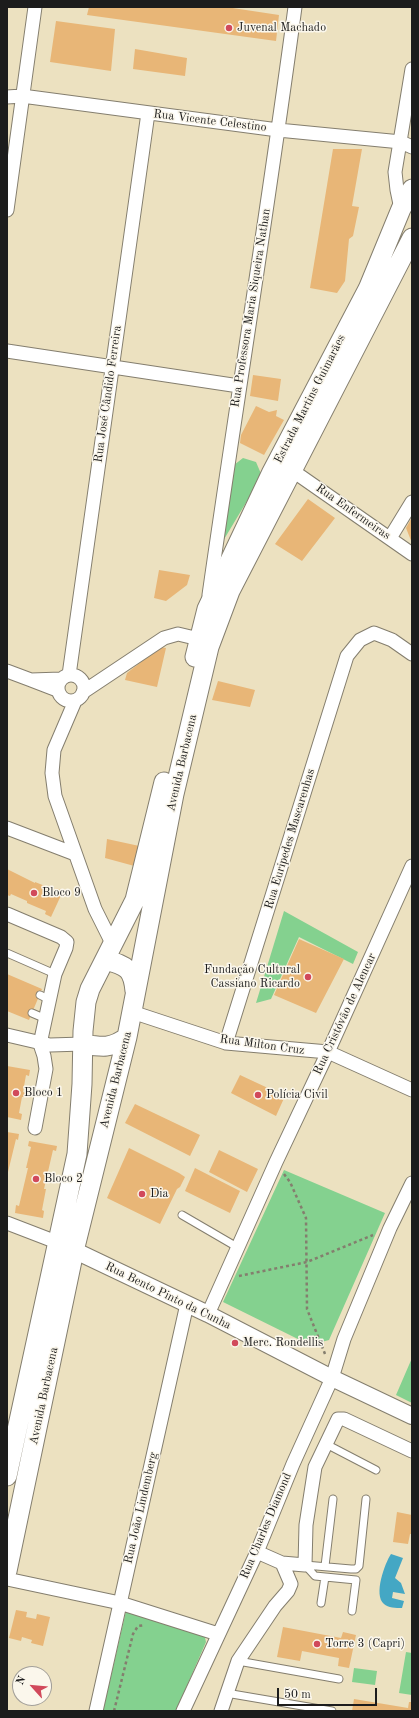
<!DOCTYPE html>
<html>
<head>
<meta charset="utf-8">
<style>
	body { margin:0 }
	#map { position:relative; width:419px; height:1718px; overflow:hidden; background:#ece1c0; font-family:"Old Standard TT",serif }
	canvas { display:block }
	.frame { position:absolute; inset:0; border:8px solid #1c1c1c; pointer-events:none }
	.north { position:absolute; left:12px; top:1666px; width:40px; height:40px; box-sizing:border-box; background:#fbf7ec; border:1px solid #a29f99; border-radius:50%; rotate:297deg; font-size:11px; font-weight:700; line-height:16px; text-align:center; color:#1c1c1c }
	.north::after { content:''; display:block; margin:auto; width:14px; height:18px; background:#d1495b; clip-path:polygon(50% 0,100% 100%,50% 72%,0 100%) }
	.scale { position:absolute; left:277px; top:1688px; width:100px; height:18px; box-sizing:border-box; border:2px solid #1c1c1c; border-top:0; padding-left:5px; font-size:12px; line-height:14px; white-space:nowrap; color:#1c1c1c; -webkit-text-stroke:3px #fbf7ec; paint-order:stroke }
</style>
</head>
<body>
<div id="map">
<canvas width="419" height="1718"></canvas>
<div class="frame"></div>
<div class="north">N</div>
<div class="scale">50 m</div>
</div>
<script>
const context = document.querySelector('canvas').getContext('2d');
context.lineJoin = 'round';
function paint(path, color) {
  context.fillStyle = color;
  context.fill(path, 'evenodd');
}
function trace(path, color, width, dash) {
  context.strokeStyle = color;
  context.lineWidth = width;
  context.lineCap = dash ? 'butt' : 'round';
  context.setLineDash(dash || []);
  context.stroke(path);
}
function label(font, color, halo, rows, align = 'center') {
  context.font = font + ' "Old Standard TT",serif';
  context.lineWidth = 3;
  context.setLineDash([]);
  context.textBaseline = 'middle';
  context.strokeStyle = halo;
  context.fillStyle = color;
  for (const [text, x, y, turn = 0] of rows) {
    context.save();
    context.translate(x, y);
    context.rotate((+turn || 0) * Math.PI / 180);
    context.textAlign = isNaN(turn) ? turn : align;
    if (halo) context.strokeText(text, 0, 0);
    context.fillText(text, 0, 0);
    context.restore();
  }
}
const green = new Path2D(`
	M243 458 256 462 262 476 220 546 234 465Z
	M284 911 358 952 353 964 299 937 271 999 256 1003Z
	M284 1170 385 1213 329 1340 310 1345 223 1302Z
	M412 1358V1403L396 1395Z
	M126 1611 204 1633 206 1642 176 1711H103Z
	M406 1652 412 1653V1695L399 1693Z
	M354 1668 377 1671 375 1685 352 1682Z`);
const water = new Path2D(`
	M391 1554 403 1558 395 1578 401 1583 405 1594 393 1592 392 1598 404 1601 402 1608C396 1608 388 1608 384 1604 373 1595 385 1563 391 1554Z`);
const building = new Path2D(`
	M89 7H226L279 15 276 41 87 15Z
	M56 21 115 29 111 71 50 62Z
	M135 49 187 58 185 76 133 69Z
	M333 149H362L352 206 359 207 353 236 349 239 345 281 337 293 310 288Z
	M253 375 281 379 278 401 250 396Z
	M256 406 269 412 277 410 276 416 284 420 264 455 240 443 241 435Z
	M308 499 335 518 302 561 275 544Z
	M412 517V543L406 528Z
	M159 570 190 575 187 585 166 601 154 598Z
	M160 647 166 648 157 687 125 680 127 673Z
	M218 681 255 690 250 707 212 700Z
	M107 839 144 847 138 867 105 858Z
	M7 869 35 883V882L55 890 56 888 63 891 51 917 45 914 46 911 27 903V901L11 894 10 896 7 895Z
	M299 939 344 959 316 1013 274 995Z
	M7 974 42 989 29 1020 7 1011Z
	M7 1066 30 1070 29 1076 26 1075 23 1092 26 1093 25 1097H22L19 1113 22 1114 21 1120 7 1117Z
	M240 1075 285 1096 276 1116 231 1093Z
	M135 1104 200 1135 190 1156 125 1123Z
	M7 1132 19 1134 18 1140 16 1139 8 1172Z
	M29 1141 57 1146 56 1151 53 1150 44 1189H46L42 1210 44 1211 43 1218 15 1213 16 1205 19 1206 28 1168H26L31 1147 28 1146Z
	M129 1148 179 1173 185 1177 180 1187 177 1189 160 1224 107 1198Z
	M219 1150 258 1169 247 1192 209 1172Z
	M195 1168 240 1191 230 1213 185 1191Z
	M397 1512 412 1515V1534H410L408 1544 393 1542Z
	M16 1610 27 1612 26 1617 36 1619 37 1614 50 1617 43 1646 31 1643 32 1640 22 1637 21 1641 9 1638Z
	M283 1627 341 1638 343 1632 356 1635 349 1668 338 1666 339 1658 302 1651 300 1661 277 1657Z
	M354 1699 408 1708 409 1702H412V1711H352Z`);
const path = new Path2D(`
	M284 1174 290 1182 306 1218 307 1309 325 1354
	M239 1276 307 1262 373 1235
	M114 1711 133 1634 138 1626 145 1625`);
const service = new Path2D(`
	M7 953 55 974
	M40 995 50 1000
	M32 1013 46 1019
	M182 1215 237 1247
	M326 1444 376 1470
	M305 1565 351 1569H356L359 1566 366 1499
	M305 1565 315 1576 356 1580 352 1611
	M325 1566 333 1499
	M321 1603 325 1577
	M238 1661 339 1679
	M226 1693 332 1711`);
const minor = new Path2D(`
	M7 97 22 96 278 130 401 142 412 147
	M401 209 397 190 395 172 412 69
	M7 210 35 7
	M7 351 239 386
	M293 471 412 554
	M390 538 412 502
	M209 595C237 399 269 203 295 7
	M7 671 31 680
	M58 688a13 13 0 1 1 26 0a13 13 0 1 1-26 0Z
	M69 675 148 113
	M57 690 31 680 61 679
	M83 692 164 638 178 634 199 639
	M75 701 54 750 52 773 55 796 95 909 113 945
	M7 828 75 854
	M7 914 61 937 67 942 66 948 55 974 40 1044 44 1056 46 1069 35 1128
	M132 1012 226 1043 328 1052 412 1090
	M7 1035 50 1045 83 1044
	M226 1043 347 656 360 640 374 633 392 640 412 654
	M7 1223 59 1243
	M208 1314 276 1162 328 1052 412 866
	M257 1552 282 1563 305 1565 306 1525 315 1467 338 1419H344L412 1451
	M7 1579 120 1603 218 1634
	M96 1711 187 1304
	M183 1711 257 1552 293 1464 332 1378 344 1339 390 1228 412 1183
	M221 1711 238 1661 275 1606 288 1591 291 1584 282 1563`);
const tertiary = new Path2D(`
	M63 1245 208 1314 332 1378 412 1416`);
const secondary = new Path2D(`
	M195 657 207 609 271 474 368 289 401 209 412 189
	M106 960C127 966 133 969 135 991
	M83 1044C101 1047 112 1049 127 1037
	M7 1476 77 1154 82 1084 83 1031 86 1002 90 989 135 900 164 782
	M7 1571 74 1251 127 1037 174 794 209 647 230 591 412 238`);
const markers = [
	[229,28,4,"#d1495b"],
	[34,893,4,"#d1495b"],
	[308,977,4,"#d1495b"],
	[16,1093,4,"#d1495b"],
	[258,1095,4,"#d1495b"],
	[36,1179,4,"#d1495b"],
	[142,1194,4,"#d1495b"],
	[235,1343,4,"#d1495b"],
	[317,1644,4,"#d1495b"]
];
const poiNames = [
	["Juvenal Machado",237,28],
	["Bloco 9",42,893],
	["Fundação Cultural",300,970,"right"],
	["Cassiano Ricardo",300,984,"right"],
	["Bloco 1",24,1093],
	["Polícia Civil",266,1095],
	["Bloco 2",44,1179],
	["Dia",150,1194],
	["Merc. Rondellis",243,1343],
	["Torre 3 (Capri)",325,1644]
];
const streetNames = [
	["Rua Vicente Celestino",210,121,7],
	["Rua Professora Maria Siqueira Nathan",251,308,-81],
	["Rua José Cândido Ferreira",108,394,-82],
	["Estrada Martins Guimarães",310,399,-63],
	["Rua Enfermeiras",353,512,35],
	["Avenida Barbacena",182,763,-77],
	["Rua Euripedes Mascarenhas",290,839,-73],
	["Rua Cristóvão de Alencar",345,1014,-65],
	["Rua Milton Cruz",262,1045,8],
	["Avenida Barbacena",116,1080,-76],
	["Rua Bento Pinto da Cunha",168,1296,26],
	["Avenida Barbacena",44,1396,-78],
	["Rua João Lindemberg",141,1508,-77],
	["Rua Charles Diamond",266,1526,-67]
];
paint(green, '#84d18f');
paint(water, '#44a7c4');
paint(building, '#e8b677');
trace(service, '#847e6e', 9);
trace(minor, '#847e6e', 15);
trace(tertiary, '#847e6e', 18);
trace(secondary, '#847e6e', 21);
trace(path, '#847e6e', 2.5, [3, 3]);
trace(service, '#fff', 7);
trace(minor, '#fff', 13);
trace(tertiary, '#fff', 16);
trace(secondary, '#fff', 19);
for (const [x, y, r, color] of markers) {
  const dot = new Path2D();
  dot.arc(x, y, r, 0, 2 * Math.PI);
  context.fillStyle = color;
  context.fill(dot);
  trace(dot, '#fbf7ec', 1.5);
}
label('12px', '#1c1c1c', '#fbf7ec', poiNames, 'left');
label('12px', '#1c1c1c', '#fbf7ec', streetNames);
</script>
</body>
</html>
